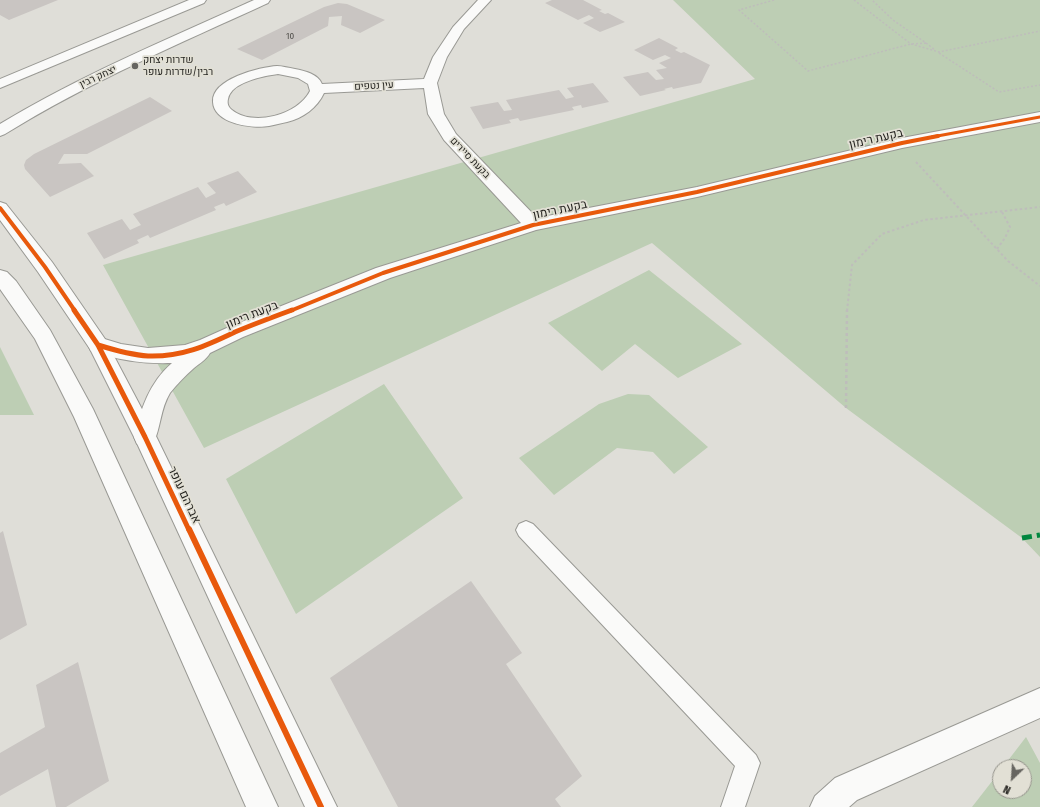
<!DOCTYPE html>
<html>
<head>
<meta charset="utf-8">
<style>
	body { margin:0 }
	#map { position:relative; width:1040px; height:807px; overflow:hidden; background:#dfded8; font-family:"Fira Sans Condensed",sans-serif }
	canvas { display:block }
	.north { position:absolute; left:992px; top:759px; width:40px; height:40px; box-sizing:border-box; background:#e2e0d5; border:1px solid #96958d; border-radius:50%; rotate:205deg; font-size:11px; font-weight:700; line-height:16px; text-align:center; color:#252420 }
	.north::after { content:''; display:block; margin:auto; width:14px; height:18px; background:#666560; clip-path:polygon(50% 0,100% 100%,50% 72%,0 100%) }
</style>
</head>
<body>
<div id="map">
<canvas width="1040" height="807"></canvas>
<div class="north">N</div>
</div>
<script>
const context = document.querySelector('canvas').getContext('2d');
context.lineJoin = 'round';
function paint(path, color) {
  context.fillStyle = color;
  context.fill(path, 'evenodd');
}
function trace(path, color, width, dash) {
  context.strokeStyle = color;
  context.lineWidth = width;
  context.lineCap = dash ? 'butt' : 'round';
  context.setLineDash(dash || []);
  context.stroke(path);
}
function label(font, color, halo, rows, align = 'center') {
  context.font = font + ' "Fira Sans Condensed",Heebo,sans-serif';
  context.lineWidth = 3.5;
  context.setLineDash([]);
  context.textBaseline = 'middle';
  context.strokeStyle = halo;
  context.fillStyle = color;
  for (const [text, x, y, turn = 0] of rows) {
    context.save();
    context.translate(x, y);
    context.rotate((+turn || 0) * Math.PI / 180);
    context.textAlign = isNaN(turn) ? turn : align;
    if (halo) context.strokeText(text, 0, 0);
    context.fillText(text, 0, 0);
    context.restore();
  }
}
const green = new Path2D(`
	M673 0H1040V557L1022 538 846 408 652 243 204 448 103 265 755 79Z
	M649 270 742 344 678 378 635 344 602 371 548 323Z
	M0 347 34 415H0Z
	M384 384 463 498 296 614 226 479Z
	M628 394 649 395 708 447 674 474 653 452 617 448 554 495 519 458 599 404Z
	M1026 737 1040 763V807H972L1000 771V791H1024V767H1003Z`);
const building = new Path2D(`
	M0 0H58L9 20 0 15Z
	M552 0H583L602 10 599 11 605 14 608 13 625 22 600 32 583 23 594 18 589 15 578 20 545 3Z
	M338 3 347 4 385 20 360 33 341 25 342 16 329 17 328 26 262 60 237 49 324 7Z
	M659 38 678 48 675 50 681 53 684 52 710 65 701 83 673 89 672 87 664 89 666 90 640 96 623 77 648 72 656 80 664 79 656 70 667 68 659 63 671 58 665 55 653 60 634 50Z
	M593 83 609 102 582 108 581 105 572 107 574 110 520 121 518 118 509 120 511 123 483 129 470 107 498 102 504 111 512 110 506 100 559 90 566 99 574 97 567 88Z
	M150 97 172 111 87 154H64L58 164 81 163 94 176 50 197 25 169 24 165 26 160 34 154Z
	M238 171 257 192 226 206 224 203 214 207 216 210 150 238 148 235 137 240 139 243 104 259 87 233 122 219 130 230 141 225 133 214 198 187 206 198 216 193 207 183Z
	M3 531 27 625 0 640V533Z
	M471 581 522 653 506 664 582 776 555 799 561 807H398L330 678Z
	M78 662 109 781 66 807H56L48 769 0 796V753L45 727 36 685Z`);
const pathFar2 = new Path2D(`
	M774 0 739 10 808 71 911 44 926 43 893 20 872 0
	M854 0 911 44 939 52 1040 31
	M926 43 935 50
	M939 53 999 92 1040 85`);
const pathFar1 = new Path2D(`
	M916 162 1008 261 1040 286
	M997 249 1005 238 1010 227 1002 212
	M847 311 852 265 882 234 924 220 1040 207`);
const path = new Path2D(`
	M846 408 847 310`);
const lane = new Path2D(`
	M526 521 533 524 756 755 760 763 745 807H721L735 766 519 536 516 530 519 524Z`);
const street = new Path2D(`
	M478 0H491L464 29 447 57 437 83 444 114 456 134 537 218 697 187 902 138 1040 112V122L902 148 697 197 536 230 390 278 243 337 210 353C206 360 200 363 194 368 185 376 177 384 170 393 160 409 161 428 153 444L145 447 137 444 134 437C141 409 149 383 172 363 141 364 119 360 91 351L88 345 91 339 98 337 121 344 148 348 185 345 200 340 229 327 376 268 521 223 444 140 428 114 424 88 324 93C317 108 303 118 287 122 281 123 275 125 269 126 253 129 214 124 213 102 211 79 260 67 277 66 282 66 289 68 295 69 305 71 318 74 322 84L424 79 433 57 453 27ZM278 74 298 78 308 84 310 91C298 115 253 127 232 110 228 107 227 103 228 99 231 82 264 76 278 74Z
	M1040 688V718L857 800 849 807H810L815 796 835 778Z`);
const secondary = new Path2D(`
	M189 0H206L204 3 0 88V79Z
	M254 0H270L268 3C179 44 89 82 5 134L0 136V124C81 75 168 39 254 0Z
	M0 202 6 204 52 262 105 339 153 430 337 807H305L135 439 90 349 38 272 0 220Z
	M0 270 7 272 16 281 50 330 93 409 278 807H246L74 417 35 339 0 289Z`);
const quiet = new Path2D(`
	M1022 538 1040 535`);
const cyclewayFar3 = new Path2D(`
	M932 137 1040 117`);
const cyclewayFar2 = new Path2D(`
	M0 208 45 267 75 311
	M290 311 383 273 533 225 697 192 902 143 938 136`);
const cyclewayFar1 = new Path2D(`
	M74 310 98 345 145 437 189 530
	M98 345C114 350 131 355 148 356 182 357 206 346 235 332 254 324 273 317 292 310`);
const cycleway = new Path2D(`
	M189 529 321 807`);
const markers = [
	[135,66,4,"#666560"]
];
const farNumbernames = [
	["10",290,36]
];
const farPoinames = [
	["שדרות יצחק",143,60],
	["רבין/שדרות עופר",143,72]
];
const farStreetnames = [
	["יצחק רבין",98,77,-25],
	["עין נטפים",374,86,-3],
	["בקעת סיירים",470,158,46]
];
const streetNames = [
	["בקעת רימון",876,139,-13],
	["בקעת רימון",560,210,-12],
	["בקעת רימון",252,315,-22],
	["אברהם עופר",184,495,65]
];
paint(green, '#bdceb4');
paint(building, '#c9c5c2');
trace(lane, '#999994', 2);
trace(street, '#999994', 2);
trace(secondary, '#999994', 2);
trace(pathFar2, '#bebdbb', 1.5, [2, 2]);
trace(pathFar1, '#bebdbb', 2, [2.5, 2.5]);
trace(path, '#bebdbb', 2.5, [3, 3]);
paint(lane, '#fafaf9');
paint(street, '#fafaf9');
paint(secondary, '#fafaf9');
trace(quiet, '#00873e', 5, [10, 5]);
trace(cyclewayFar3, '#e8590c', 3);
trace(cyclewayFar2, '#e8590c', 4);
trace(cyclewayFar1, '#e8590c', 5);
trace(cycleway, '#e8590c', 6);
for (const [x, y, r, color] of markers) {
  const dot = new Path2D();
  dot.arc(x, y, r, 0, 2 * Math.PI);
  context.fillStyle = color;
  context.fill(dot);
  trace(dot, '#e2e0d5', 1.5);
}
label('9px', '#504e4a', null, farNumbernames);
label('10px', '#252420', '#e2e0d5', farPoinames, 'left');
label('10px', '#252420', '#e2e0d5', farStreetnames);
label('12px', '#252420', '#e2e0d5', streetNames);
</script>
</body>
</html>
